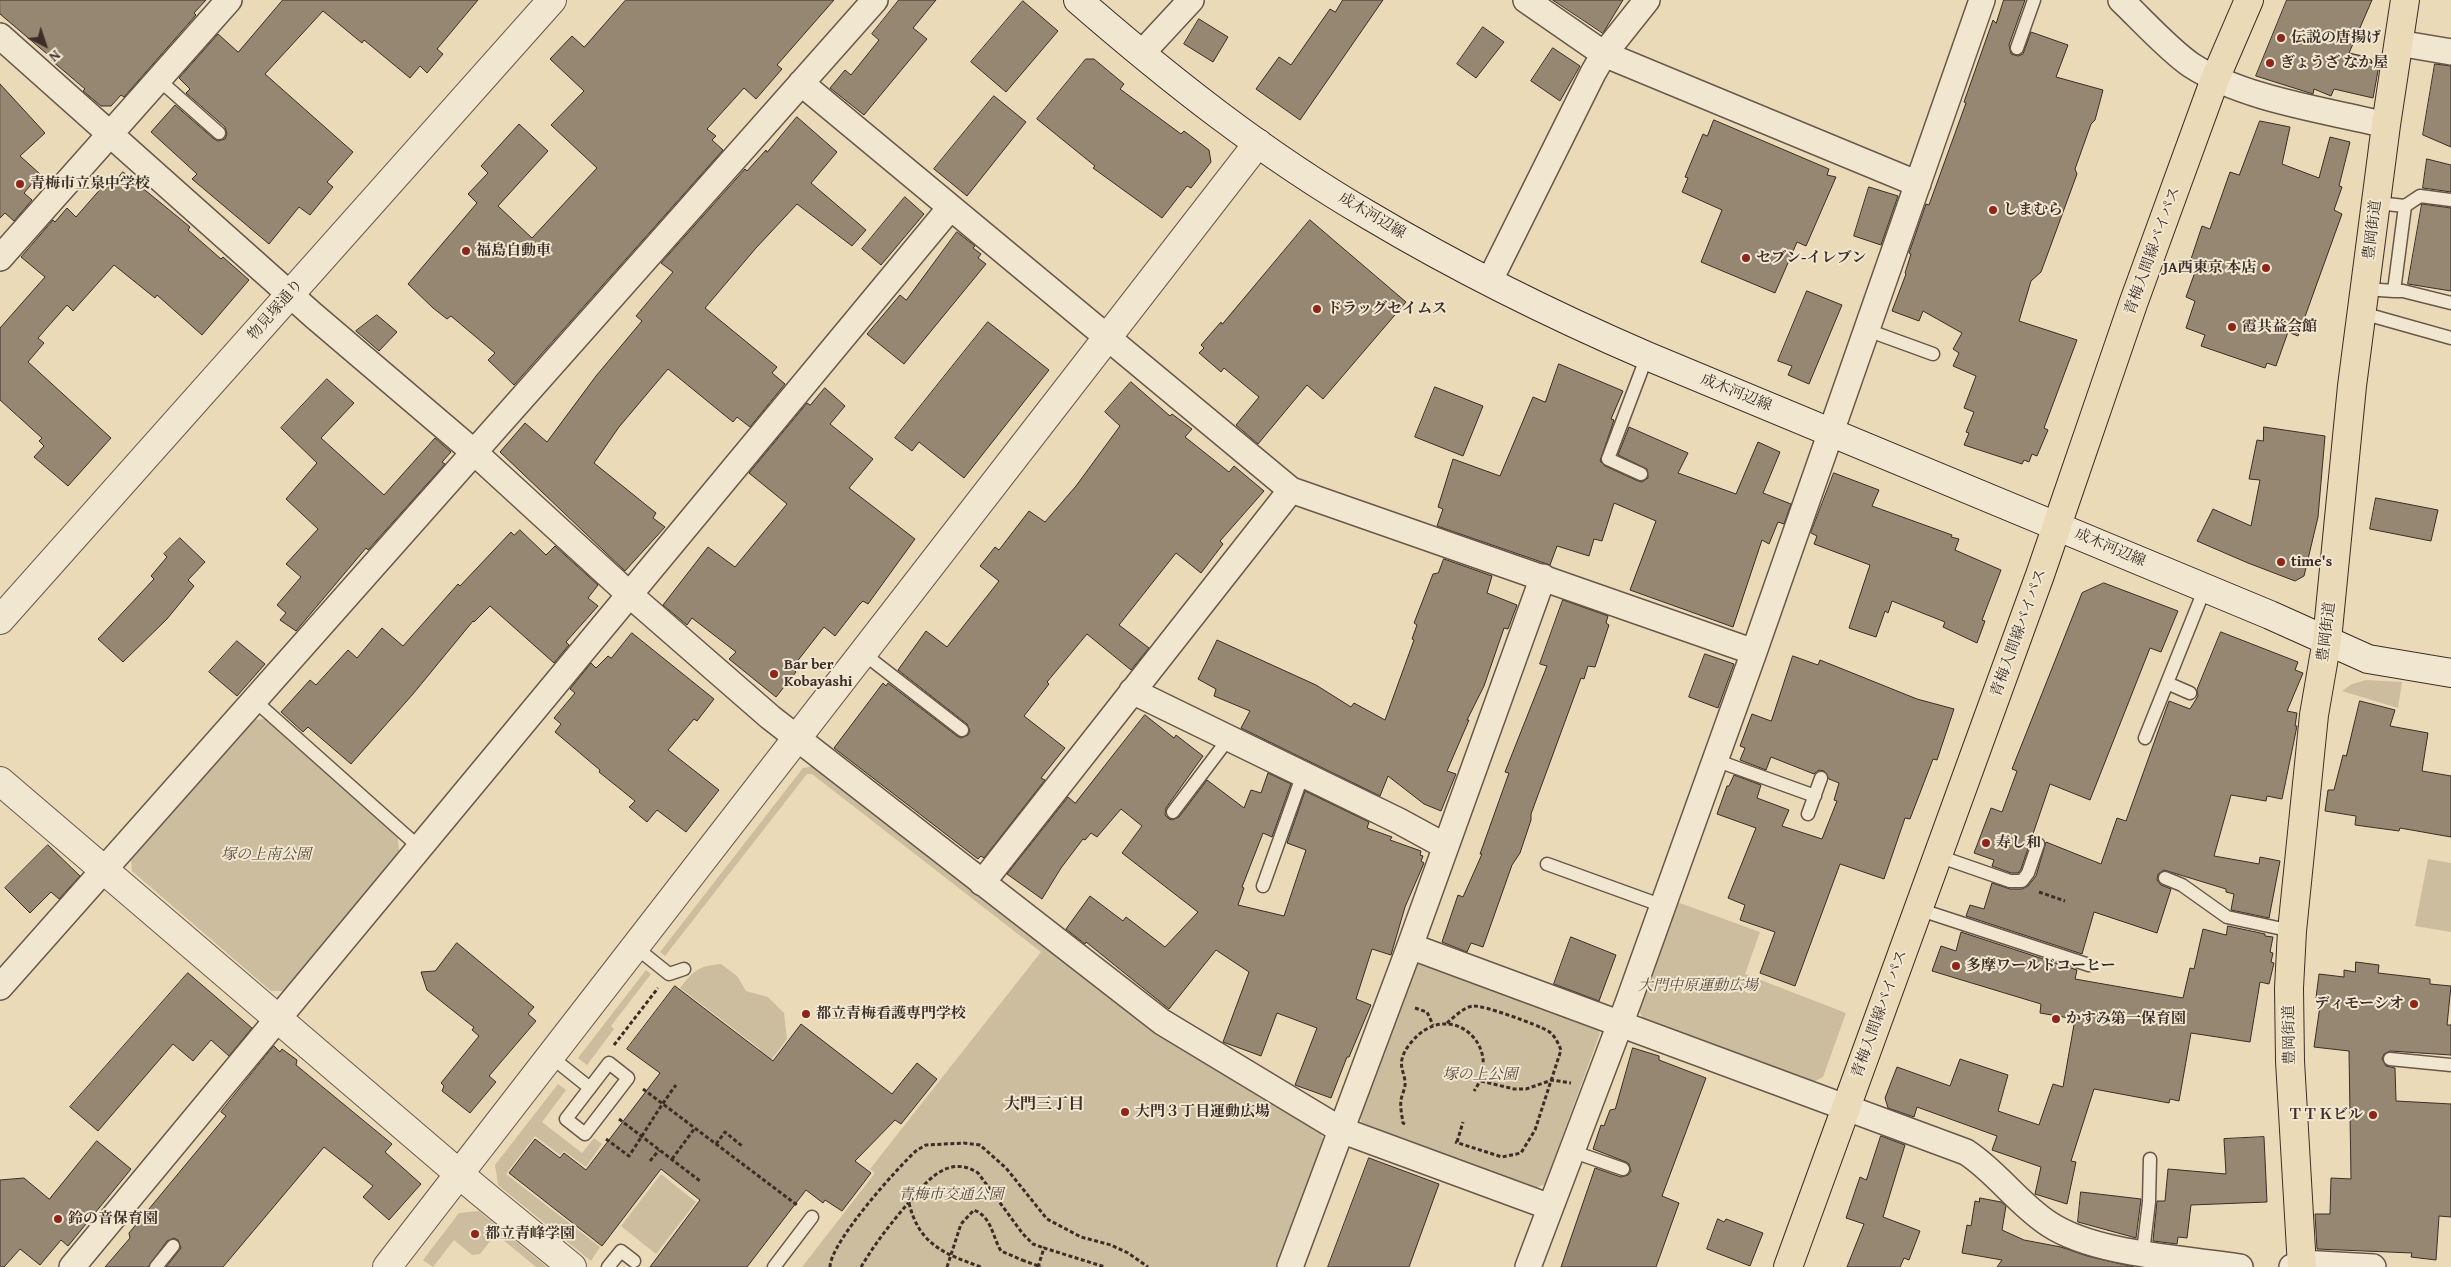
<!DOCTYPE html>
<html>
<head>
<meta charset="utf-8">
<style>
	body { margin:0 }
	#map { position:relative; width:2451px; height:1267px; overflow:hidden; background:#eadab7; font-family:"Gentium Book Plus",serif }
	canvas { display:block }
	.north { position:absolute; left:20px; top:20px; width:50px; height:50px; -webkit-text-stroke:4px #f1e7d0; paint-order:stroke; rotate:139deg; font-size:14px; font-weight:700; line-height:20px; text-align:center; color:#3c2d27 }
	.north::after { content:''; display:block; margin:auto; width:18px; height:22px; background:#3c2d27; clip-path:polygon(50% 0,100% 100%,50% 72%,0 100%) }
</style>
</head>
<body>
<div id="map">
<canvas width="2451" height="1267"></canvas>
<div class="north">N</div>
</div>
<script>
const context = document.querySelector('canvas').getContext('2d');
context.lineJoin = 'round';
function paint(path, color) {
  context.fillStyle = color;
  context.fill(path, 'evenodd');
}
function trace(path, color, width, dash) {
  context.strokeStyle = color;
  context.lineWidth = width;
  context.lineCap = dash ? 'butt' : 'round';
  context.setLineDash(dash || []);
  context.stroke(path);
}
function label(font, color, halo, rows, align = 'center') {
  context.font = font + ' "Gentium Book Plus","Noto Serif JP",serif';
  context.lineWidth = 4;
  context.setLineDash([]);
  context.textBaseline = 'middle';
  context.strokeStyle = halo;
  context.fillStyle = color;
  for (const [text, x, y, turn = 0] of rows) {
    context.save();
    context.translate(x, y);
    context.rotate((+turn || 0) * Math.PI / 180);
    context.textAlign = isNaN(turn) ? turn : align;
    if (halo) context.strokeText(text, 0, 0);
    context.fillText(text, 0, 0);
    context.restore();
  }
}
const green = new Path2D(`
	M2366 680 2402 682 2398 708 2342 691 2352 684Z
	M265 719 398 838 399 851 284 991H271L132 871 131 858 253 720Z
	M814 766 1320 1131 1324 1141 1277 1267H802L875 1173 870 1169 1041 952 812 774H807L665 956 660 952 803 768Z
	M2428 859 2451 863V932L2415 926Z
	M1677 902 1760 932 1745 974 1846 1013 1823 1077 1813 1082 1643 1019 1638 1008Z
	M1424 960 1594 1022 1600 1033 1545 1184 1534 1189 1363 1126 1360 1118 1416 964Z
	M721 964 737 976 746 991 768 997 784 1013 787 1039 726 1119 714 1110 760 1049 680 988C694 970 699 966 721 964Z
	M646 970 651 974 611 1026 614 1029 587 1065 578 1058Z
	M558 1084 566 1090 542 1122 582 1153 594 1138 602 1144 586 1167 564 1151 560 1155 535 1136 506 1174 600 1247 591 1261 498 1185 495 1165Z
	M661 1174 696 1202 656 1254 621 1226Z
	M479 1211 547 1267H536L496 1234 480 1254 472 1255 454 1240 433 1267 423 1260 459 1213Z`);
const building = new Path2D(`
	M0 0H206L194 13 196 15 124 97 121 95 111 106H101L83 91 85 89 51 60 53 59 0 14Z
	M283 0H478L437 49 443 54 427 73 420 66 410 78 364 40 362 43 323 11 265 74 353 152 327 182 333 187 310 215 299 207 269 244 192 179 197 174 151 132 175 105 214 139 218 141 225 139 227 134 225 127 186 93 190 89 179 78 218 34 238 52Z
	M626 0H834L777 65 782 69 756 99 744 88 707 129 716 136 712 140 723 150 514 385 488 360 495 353 451 316 447 319 433 308 408 284 477 203 468 194 488 173 481 166 519 124 548 151 498 206 532 238 597 168 551 125 584 91 550 59 572 36 584 47Z
	M899 0H936L913 28 927 39 864 115 830 88 845 70 851 75 879 40 872 34Z
	M1343 0H1383L1300 120 1256 89 1279 57 1291 65 1330 9 1335 12Z
	M1553 0H1623L1603 33Z
	M2004 0H2025L2009 45 2011 54 2018 56 2023 54 2031 32 2068 45 2056 77 2103 90 2095 120 2091 124 2075 169 2077 174 2041 272 2031 281 2019 321 2077 340 2044 428 2048 430 2037 456 2032 454 2029 462 2024 460 2022 464 1964 445 1969 433 1966 432 1974 412 1964 408 1976 376 1953 366 1959 353 1953 349 1962 333 1923 311 1919 321 1892 311 1906 274 1905 273 1911 254 1909 253 1926 204 1929 205 1966 103 1964 102 1993 20 1996 23Z
	M2287 0H2372L2349 53 2380 60 2373 98 2334 89 2331 96 2314 89 2313 94 2256 76Z
	M1023 1 1058 31 1006 92 971 62Z
	M1199 19 1228 37 1213 62 1184 44Z
	M1483 27 1504 42 1476 78 1457 64Z
	M1553 48 1580 66 1560 101 1531 81Z
	M1086 59H1094L1124 84 1120 89 1181 134 1184 131 1209 150 1211 162 1191 188 1187 186 1162 218 1093 168 1095 166 1037 119Z
	M2435 64 2451 66V147L2423 135Z
	M0 84 45 133 20 156 40 174 24 193 32 200 14 221 5 213 0 218Z
	M994 96 1026 122 967 196 934 169Z
	M797 117 837 152 811 183 866 230 852 246 797 204 756 248 705 308 777 367 772 373 785 384 750 427 737 417 733 422 668 369 619 427 594 463 656 513 653 518 665 527 625 571 500 452 525 423 547 442 596 376 642 321 636 316 673 272 661 263 745 169 747 171 766 150 767 152Z
	M1714 120 1829 169 1827 175 1836 177 1806 246 1797 242 1775 293 1701 262 1722 210 1682 192 1688 178 1685 177 1703 134 1707 136Z
	M2260 121 2290 127 2282 164 2319 178 2330 137 2350 142 2339 186 2342 187 2334 210 2342 214 2298 336 2288 332 2276 366 2267 363 2265 368 2201 346 2205 335 2186 328 2195 301 2186 297 2199 261 2191 259 2202 226 2210 229 2230 172 2239 175Z
	M2427 159 2451 165V192L2423 188Z
	M123 172 190 227 188 230 221 259 223 257 249 280 202 335 157 295 155 298 114 265 73 311 67 305 38 338 44 343 28 362 111 438 68 486 34 457 44 446 39 441 42 438 0 400V328L45 277 21 257 53 220 55 222 67 208 76 217 110 178 114 182Z
	M1869 187 1898 196 1881 245 1854 236Z
	M905 197 924 214 881 265 862 249Z
	M2422 204 2451 208V291L2408 284Z
	M1310 220 1406 302 1323 399 1307 385 1258 444 1236 425 1259 397 1224 368 1221 372 1199 353 1204 348 1201 345 1221 322 1222 324Z
	M957 232 975 246 973 248 981 254 978 258 986 264 904 364 867 334 900 295 906 300Z
	M1807 291 1842 305 1809 384 1788 375 1792 366 1778 361Z
	M377 315 397 332 379 351 356 331Z
	M988 322 1049 370 964 478 919 442 912 451 895 438Z
	M1559 364 1623 391 1611 419 1614 420 1600 461 1605 466 1638 481 1642 482 1648 478 1647 469 1618 455 1629 427 1688 453 1678 473 1736 494 1758 442 1780 452 1763 493 1791 504 1784 524 1778 522 1769 544 1762 540 1733 627 1630 590 1656 521 1614 503 1602 541 1594 539 1589 556 1557 546 1550 565 1437 526 1443 509 1438 507 1453 459 1500 476 1533 397 1545 402Z
	M327 379 354 403 321 438 384 495 435 438 451 452 442 462 445 464 368 550 366 548 296 631 280 620 286 613 277 605 301 577 286 564 318 529 286 499 317 463 281 428Z
	M1131 382 1170 416 1172 414 1192 429 1185 437 1229 472 1234 466 1264 491 1220 541 1223 544 1201 573 1176 553 1119 625 1149 648 1131 670 1087 634 1047 682 1049 684 1024 716 1065 748 1041 778 1045 780 984 858 981 856 978 859 834 748 883 683 886 686 888 683 957 736 961 738 968 735 970 731 967 724 898 670 926 631 947 647 999 581 980 566 995 547 999 550 1029 511 1045 522 1076 486 1120 426 1105 412Z
	M1435 387 1483 406 1463 456 1415 437Z
	M825 388 845 406 830 424 873 459 849 488 915 539 868 604 863 601 859 605 835 636 824 627 792 668 796 672 776 697 729 659 736 652 692 618 687 625 663 605 708 547 735 567 787 504 749 473 807 403 810 405Z
	M2264 427 2325 436 2318 517 2304 576 2295 581 2248 563 2197 541 2213 509 2251 526 2260 480 2249 479 2257 440 2263 441Z
	M1834 473 1879 490 1872 506 1952 535 1951 537 1959 539 1955 550 2001 570 1982 620 1985 621 1977 643 1943 627 1945 622 1892 601 1888 613 1885 611 1876 637 1849 628 1870 565 1814 544 1817 536 1811 533Z
	M2376 498 2438 510 2431 541 2370 529Z
	M520 530 546 555 555 546 598 585 588 598 598 606 566 642 569 645 554 663 490 606 474 622 473 621 413 694 351 764 308 727 303 732 281 712 310 680 316 685 348 650 357 658 382 628 403 646 458 584 460 586 511 532 514 535Z
	M180 538 205 562 188 580 194 586 167 619 123 662 98 639 154 579 151 576 167 557 164 554Z
	M1444 559 1492 576 1487 593 1517 605 1508 629 1504 628 1484 686 1467 720H1469L1447 771 1456 774 1441 811 1424 804 1388 776 1380 796 1241 728 1250 711 1214 696 1216 689 1198 679 1217 640 1316 685 1351 707 1354 703 1385 720 1414 640 1412 639 1417 625 1414 623 1433 574 1438 573Z
	M2104 583 2178 611 2161 652 2150 648 2090 800 2050 784 2021 869 2018 873H2011L1992 866 1994 860 1974 853 1991 808 2002 812 2017 771 2012 769 2082 593Z
	M1563 600 1608 616 1606 623 1609 625 1595 667 1588 666 1584 679 1581 678 1531 814V820L1520 853 1512 865 1483 947 1471 943 1467 952 1442 942 1458 895 1463 897 1482 854H1480L1509 773 1505 772 1547 666 1540 664Z
	M2221 632 2298 662 2295 670 2303 673 2287 711 2297 713 2295 726H2297L2282 799 2267 796 2266 801 2231 795 2214 856 2259 864 2260 857 2280 861 2269 918 2231 910 2234 894 2226 892V889L2164 870 2158 874 2157 880 2161 885 2171 889 2157 933 2094 912 2082 954 1966 916 1970 905 1984 909 1992 883 2010 889H2022L2028 886 2036 876 2046 842 2101 864 2117 818 2126 821 2169 701 2190 709 2198 696 2197 690Z
	M632 633 714 699 697 721 694 719 668 750 719 790 686 832 657 810 647 822 629 807 635 801 599 772 600 770 555 732 561 724 554 718 575 693 570 689 591 663 596 668 608 656 611 658Z
	M237 641 265 664 237 696 209 672Z
	M1705 654 1734 664 1718 708 1689 697Z
	M1793 656 1818 665 1820 660 1917 699 1954 709 1937 760 1933 759 1910 819 1905 818 1884 879 1840 864 1795 986 1760 973 1775 932 1740 920 1745 905 1728 898 1756 828 1717 814 1727 786H1729L1734 775 1761 785 1757 798 1789 810 1782 826 1822 839 1837 801 1834 800 1839 783 1829 779 1824 771 1819 770 1814 774 1771 757 1766 770 1740 760 1745 748 1740 746 1752 714 1771 721Z
	M2360 701 2395 710 2390 726 2428 733 2422 771 2451 776V837L2400 828 2399 831 2355 825 2356 816 2325 811 2328 790H2334L2343 755 2346 756Z
	M1145 715 1174 738 1176 735 1203 756 1166 808 1165 815 1169 819 1172 820 1179 817 1207 780 1244 808 1251 790 1261 793 1268 773 1291 784 1272 837 1263 833 1242 887 1244 888 1238 905 1284 916 1306 850 1287 843 1305 791 1369 822 1367 828 1392 837 1390 840 1421 851 1420 855 1423 856 1421 861 1424 863 1405 907 1391 955 1372 949 1356 999 1371 1005 1349 1057H1347L1331 1098 1295 1085 1317 1028 1277 1013 1261 1056 1223 1042 1249 972 1216 950 1169 1009 1086 942 1085 944 1066 929 1090 896 1123 921 1126 917 1165 947 1198 912 1122 853 1142 826 1121 809 1097 837 1091 833 1085 840 1083 839 1061 868 1042 899 1007 874 1068 797 1075 803Z
	M48 845 80 876 59 899 51 892 30 913 5 888Z
	M2228 926 2265 934V936L2273 937 2270 952 2273 953 2271 962 2274 963 2269 984 2260 982 2250 1042 2191 1033 2179 1101 2170 1099 2169 1103 2094 1089 2071 1161 2076 1162 2067 1204 2035 1194 2041 1167 1992 1150 1997 1136 1917 1107 1914 1117 1888 1108 1885 1098 1897 1067 1950 1086 1960 1059 2008 1075 1998 1111 2039 1125 2053 1084 2063 1087 2075 1019 2040 1013 2041 1004 1932 971 1941 946 1956 951 1961 932 2077 970 2075 979 2183 998 2190 968 2194 969 2203 929 2226 935Z
	M1571 937 1616 955 1599 1001 1554 984Z
	M457 943 534 1007 528 1014 536 1021 489 1076 496 1082 470 1113 442 1091 444 1086 441 1083 479 1036 472 1030 474 1027 471 1025 427 990 421 972 435 971Z
	M2356 962 2379 965 2378 973 2430 979V984L2451 986 2447 1025H2451V1055L2390 1051 2384 1054 2382 1059 2386 1066 2395 1068 2396 1101 2451 1104V1217L2439 1216 2436 1260 2411 1257 2412 1253 2317 1249 2315 1214H2330L2331 1178 2351 1179 2349 1051 2314 1047 2321 999 2316 998 2319 974 2344 977V970L2355 972Z
	M188 973 252 1028 229 1056 211 1040 193 1061 173 1044 98 1131 70 1107Z
	M675 986 773 1061 801 1024 892 1094 917 1063 937 1079 901 1124 895 1120 855 1161 871 1173 842 1211 825 1200 823 1203 806 1190 747 1267H650L700 1200 661 1169 602 1246 509 1173 535 1139 560 1158 564 1153 586 1170 660 1073 627 1049Z
	M274 1046 280 1052 282 1049 297 1060 296 1065 392 1144 385 1152 421 1184 389 1220 363 1197 373 1186 324 1147 223 1267H166L181 1248 178 1240 174 1238 167 1241 148 1267H105L130 1238 129 1233 226 1116 221 1112Z
	M1633 1048 1659 1056V1060L1706 1078 1662 1196 1679 1203 1656 1267H1561L1595 1168 1621 1177 1628 1175 1631 1171 1629 1164 1626 1162 1593 1149 1601 1125 1604 1126 1610 1110 1615 1109Z
	M1881 1136 1905 1145 1883 1217 1920 1231 1909 1260 1904 1258 1900 1267H1847L1864 1224 1846 1218 1860 1177 1866 1180Z
	M2264 1137 2267 1202 2191 1205 2187 1238 2178 1237 2177 1244 2153 1241 2157 1201H2165L2168 1169 2226 1174 2224 1139Z
	M97 1141 131 1169 68 1246 61 1240 40 1265 20 1249 4 1267H0V1180L24 1178 49 1199Z
	M1369 1158 1439 1184 1409 1267H1328Z
	M2081 1192 2141 1199 2136 1238 2078 1222Z
	M1980 1198 2001 1202 2006 1206 2002 1230 2024 1240 2061 1247 2087 1256 2134 1267H1997L2002 1260 1962 1253 1967 1225 1971 1226 1975 1201 1979 1202Z
	M1718 1219 1724 1222 1726 1219 1763 1233 1750 1266 1707 1249Z`);
const path = new Path2D(`
	M2039 892 2065 901
	M1415 1008 1427 1012 1433 1025
	M1447 1023C1454 1017 1464 1007 1473 1006 1484 1005 1538 1025 1548 1031 1555 1035 1558 1043 1561 1050L1535 1130 1521 1153 1502 1157 1455 1142
	M614 1045 658 988
	M1481 1081 1514 1089H1526L1552 1080 1571 1083
	M643 1089 797 1205
	M619 1119 700 1181
	M1405 1124 1403 1123C1402 1116 1400 1107 1401 1100 1402 1094 1406 1087 1405 1081 1404 1073 1400 1067 1402 1059 1404 1050 1411 1042 1417 1036 1455 1001 1504 1049 1474 1091
	M606 1139 629 1156C645 1132 658 1109 676 1085
	M1457 1142 1463 1122
	M716 1144 725 1132 742 1146
	M672 1159 695 1128
	M650 1161 659 1150
	M909 1203C919 1245 945 1254 981 1267
	M830 1267C830 1243 897 1168 917 1150L926 1145 964 1143 980 1145 1006 1168 1047 1219 1081 1237 1111 1245 1128 1253 1148 1267
	M861 1267C874 1245 888 1227 904 1208 923 1186 946 1152 978 1173L1023 1234 1033 1244 1044 1248
	M947 1267 961 1224 974 1210C992 1217 992 1236 1001 1251L1022 1260
	M1038 1267 1044 1248 1105 1267`);
const service = new Path2D(`
	M2017 48 2034 0
	M158 79 219 133
	M2377 203 2405 206 2420 196 2451 200
	M2405 206 2394 291H2403L2451 303
	M2365 289 2394 291
	M2362 313 2451 338
	M1867 330 1933 354
	M1641 474 1608 459 1647 356
	M864 654 962 730
	M2167 683 2190 693
	M254 700 419 847
	M2145 738 2205 588
	M1715 760 1815 796
	M1173 812 1229 738
	M1808 814 1821 778
	M1938 856 2010 881H2022L2028 873 2038 844
	M1547 864 1663 906
	M2165 878 2182 885 2227 917 2292 931
	M1263 886 1303 774
	M1918 909 2089 965
	M634 946 669 974 684 969
	M550 1056 590 1088
	M2390 1059 2451 1065
	M609 1063 628 1078 585 1134 566 1119Z
	M1571 1151 1623 1169
	M2143 1252 2149 1202 2150 1159
	M156 1267 173 1246
	M608 1267 621 1251 634 1261
	M774 1267 812 1217`);
const minor = new Path2D(`
	M1526 0 1604 54 1918 184
	M2121 0C2141 19 2169 50 2191 65 2243 99 2325 110 2386 125
	M0 36 313 315 475 453 630 595 770 717 1162 1022 1341 1130 1550 1207
	M2398 43 2451 52
	M1141 54 1191 0
	M801 83 1291 490 1754 652
	M0 258 229 0
	M1489 282 1593 73 1604 54 1647 0
	M1132 691 1399 821 1445 846
	M982 883 1291 490
	M1410 946 1966 1152C1997 1172 2017 1203 2049 1224 2096 1255 2184 1258 2240 1267
	M0 987 875 0
	M72 1267 950 208
	M1290 1267 1410 946 1543 577
	M1528 1267 1628 1003 1754 652 1982 0
	M2292 1267 2301 1263 2373 1267`);
const tertiary = new Path2D(`
	M0 620 552 0
	M0 781 478 1190 572 1267
	M387 1267 1258 143`);
const secondary = new Path2D(`
	M1078 0C1170 80 1265 155 1370 216 1459 269 1552 315 1647 356L2270 615 2368 659 2451 673`);
const primary = new Path2D(`
	M1788 1267 2040 575 2133 304 2215 79 2249 0
	M2302 1267 2290 1061 2289 988 2292 931 2314 715 2327 640 2352 386 2386 125 2405 0`);
const pathBridge = new Path2D(`
	M1022 1260 1041 1267`);
const markers = [
	[2281,38,5,"#8f2418"],
	[2270,63,5,"#8f2418"],
	[20,184,5,"#8f2418"],
	[1993,210,5,"#8f2418"],
	[466,251,5,"#8f2418"],
	[1746,258,5,"#8f2418"],
	[2266,268,5,"#8f2418"],
	[1317,309,5,"#8f2418"],
	[2232,327,5,"#8f2418"],
	[2281,562,5,"#8f2418"],
	[774,674,5,"#8f2418"],
	[1986,843,5,"#8f2418"],
	[1956,966,5,"#8f2418"],
	[2414,1004,5,"#8f2418"],
	[806,1014,5,"#8f2418"],
	[2056,1019,5,"#8f2418"],
	[1125,1112,5,"#8f2418"],
	[2373,1115,5,"#8f2418"],
	[58,1219,5,"#8f2418"],
	[475,1234,5,"#8f2418"]
];
const poiNames = [
	["伝説の唐揚げ",2291,38],
	["ぎょうざ なか屋",2280,63],
	["青梅市立泉中学校",30,184],
	["しまむら",2003,210],
	["福島自動車",476,251],
	["セブン-イレブン",1756,258],
	["JA西東京 本店",2256,268,"right"],
	["ドラッグセイムス",1327,309],
	["霞共益会館",2242,327],
	["time's",2291,562],
	["Bar ber",784,665],
	["Kobayashi",784,682],
	["寿し和",1996,843],
	["多摩ワールドコーヒー",1966,966],
	["ディモーシオ",2404,1004,"right"],
	["都立青梅看護専門学校",816,1014],
	["かすみ第一保育園",2066,1019],
	["大門３丁目運動広場",1135,1112],
	["ＴＴＫビル",2363,1115,"right"],
	["鈴の音保育園",68,1219],
	["都立青峰学園",485,1234]
];
const streetNames = [
	["成木河辺線",1372,216,31],
	["豊岡街道",2373,230,-83],
	["青梅入間線バイパス",2153,251,-70],
	["物見塚通り",276,310,-49],
	["成木河辺線",1736,393,22],
	["成木河辺線",2110,548,23],
	["豊岡街道",2327,632,-83],
	["青梅入間線バイパス",2019,633,-70],
	["青梅入間線バイパス",1880,1014,-70],
	["豊岡街道",2290,1035,-91]
];
const parkNames = [
	["塚の上南公園",266,855],
	["大門中原運動広場",1698,986],
	["塚の上公園",1480,1075],
	["青梅市交通公園",951,1195]
];
const neighbourhoodNames = [
	["大門三丁目",1044,1105]
];
paint(green, '#ccbd9f');
paint(building, '#968772');
trace(building, '#3c2d27', 1);
trace(service, '#68584b', 15);
trace(minor, '#68584b', 28);
trace(tertiary, '#68584b', 30);
trace(secondary, '#3c2d27', 30);
trace(primary, '#3c2d27', 30);
trace(path, '#3c2d27', 3, [4, 2.5]);
trace(service, '#f1e7d0', 12);
trace(minor, '#f1e7d0', 25);
trace(tertiary, '#f1e7d0', 28);
trace(secondary, '#f1e7d0', 28);
trace(primary, '#eadab7', 28);
trace(pathBridge, '#3c2d27', 3, [4, 2.5]);
for (const [x, y, r, color] of markers) {
  const dot = new Path2D();
  dot.arc(x, y, r, 0, 2 * Math.PI);
  context.fillStyle = color;
  context.fill(dot);
  trace(dot, '#f1e7d0', 2);
}
label('bold 15px', '#3c2d27', '#f1e7d0', poiNames, 'left');
label('15px', '#3c2d27', '#f1e7d0', streetNames);
label('italic 15px', '#594a3f', '#f1e7d0', parkNames);
label('bold 16px', '#3c2d27', '#f1e7d0', neighbourhoodNames);
</script>
</body>
</html>
